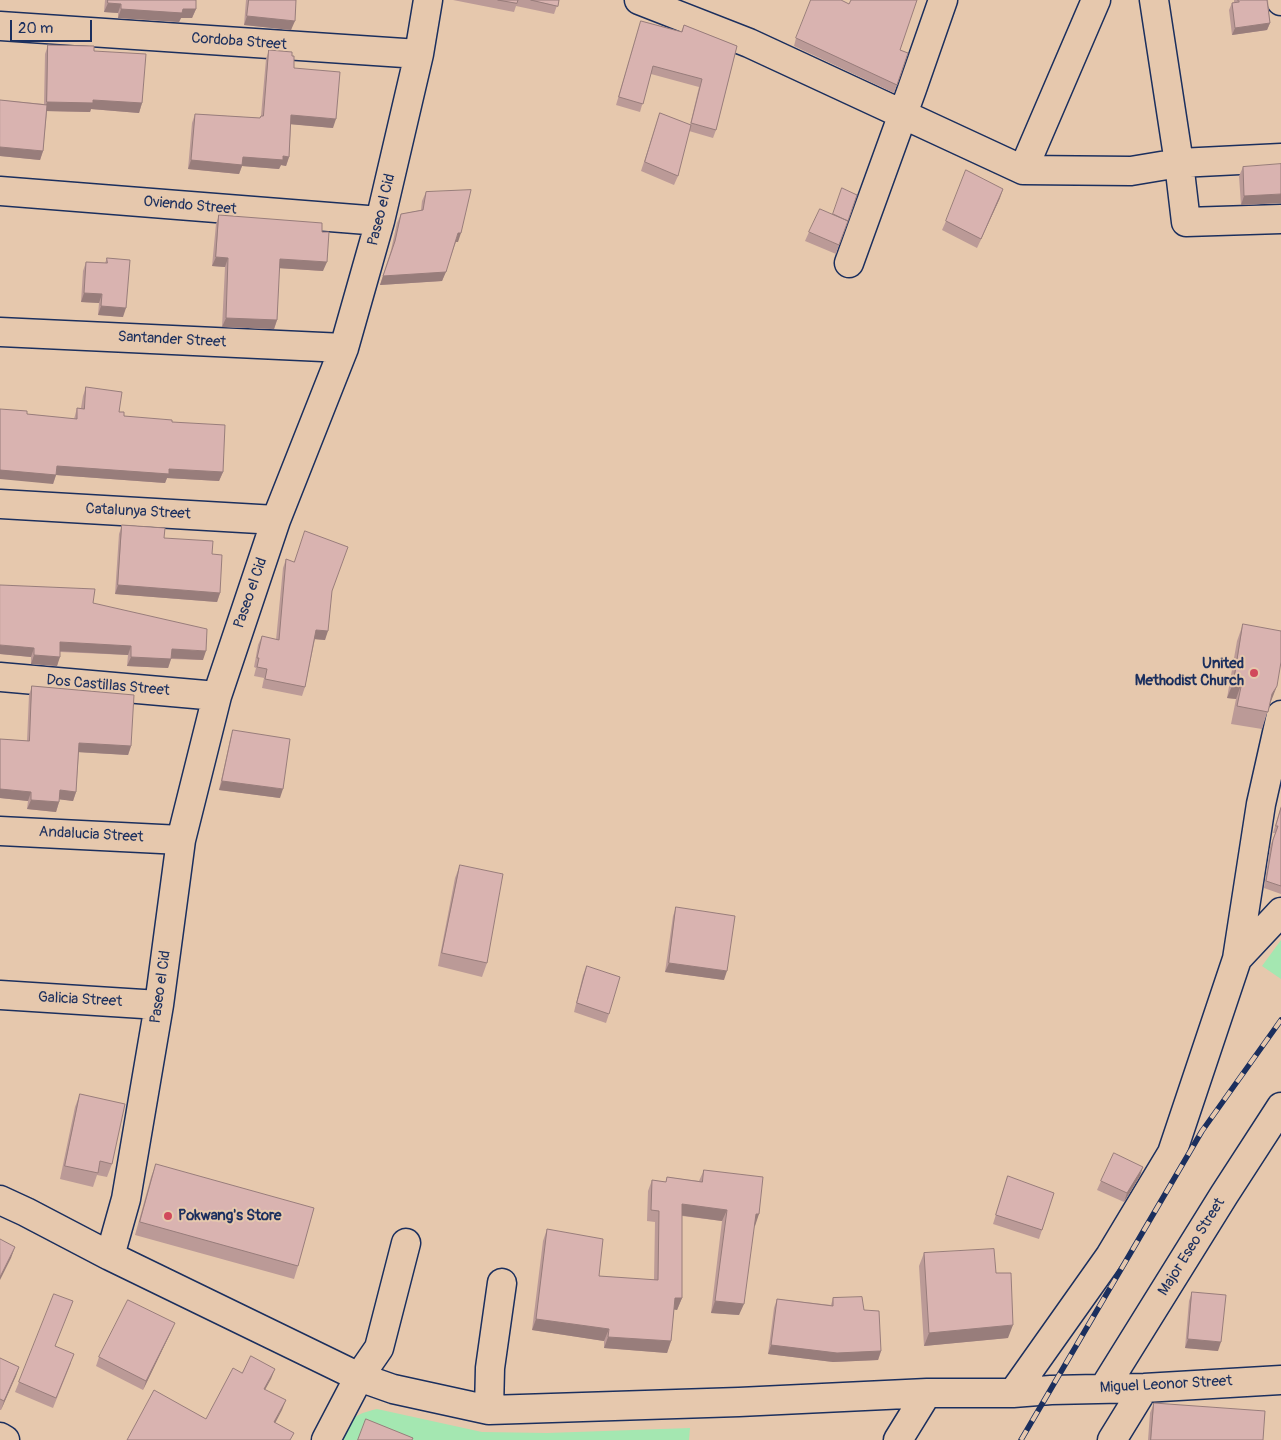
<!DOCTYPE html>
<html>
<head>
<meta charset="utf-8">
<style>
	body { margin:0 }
	#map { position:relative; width:1281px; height:1440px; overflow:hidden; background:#e6c8ad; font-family:Pangolin,sans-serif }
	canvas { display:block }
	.scale { position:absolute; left:10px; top:20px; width:82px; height:22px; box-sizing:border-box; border:2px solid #1b2f5e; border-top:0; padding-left:6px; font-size:15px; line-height:18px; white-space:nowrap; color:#1b2f5e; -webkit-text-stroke:4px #e6c8ad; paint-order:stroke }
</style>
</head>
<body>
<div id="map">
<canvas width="1281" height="1440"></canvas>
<div class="scale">20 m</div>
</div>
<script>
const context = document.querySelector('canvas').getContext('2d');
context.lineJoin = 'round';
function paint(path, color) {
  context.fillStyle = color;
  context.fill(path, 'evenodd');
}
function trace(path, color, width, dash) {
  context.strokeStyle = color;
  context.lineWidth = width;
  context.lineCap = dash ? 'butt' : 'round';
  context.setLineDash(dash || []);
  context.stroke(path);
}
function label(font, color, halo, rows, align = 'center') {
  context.font = font + ' Pangolin,sans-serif';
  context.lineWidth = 4;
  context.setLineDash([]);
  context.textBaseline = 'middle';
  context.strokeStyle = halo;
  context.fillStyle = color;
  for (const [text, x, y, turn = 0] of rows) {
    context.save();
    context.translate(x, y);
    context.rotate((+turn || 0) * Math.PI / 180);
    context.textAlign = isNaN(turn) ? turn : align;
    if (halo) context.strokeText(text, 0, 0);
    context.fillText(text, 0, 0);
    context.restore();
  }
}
const green = new Path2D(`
	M1281 940V979L1262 966Z
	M377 1409 482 1432 547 1433 690 1428 689 1440H339C351 1418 352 1415 377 1409Z`);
const minor = new Path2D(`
	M639 0 749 43 1023 170 1131 171 1179 163 1281 158
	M1154 0 1179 163 1186 222 1281 219
	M1281 0V1
	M0 26 419 54
	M1023 170 1096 0
	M0 191 380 221
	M849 263 912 89 943 0
	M0 332 344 348
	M0 504 276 520
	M0 677 217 696
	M0 831 181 840
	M1237 959 1281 912
	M0 995 159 1005
	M0 1200 26 1212 110 1256 359 1377 393 1389 489 1410 739 1402 927 1393H1013L1051 1390 1144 1388 1281 1380
	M110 1256 126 1199 159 1005 181 840 217 696 276 520 344 348 380 221 419 54 428 0
	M1104 1388 1224 1195 1281 1107
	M1013 1393 1110 1256 1172 1153 1237 959 1261 804 1281 715
	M489 1410 490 1368 502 1283
	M0 1437 5 1440
	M326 1440 359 1377 379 1348 406 1243
	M898 1440 927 1393
	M1112 1440 1144 1388`);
const rail = new Path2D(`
	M1021 1440 1202 1131 1281 1020`);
const wall = new Path2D(`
	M105 0H196V9L192 18H181L179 22 118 18V13L104 12Z
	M246 0H296L291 30 244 25Z
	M453 0H559L554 14 516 6 514 12Z
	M1234 0H1268L1270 23 1267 30 1232 35 1229 10 1232 3 1234 2Z
	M641 21 681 32 684 25 737 46 716 130 713 138 689 131 678 176 674 185 641 171 660 113 690 125 699 87 651 74 640 112 616 105Z
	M796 38 900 50 908 53 894 93 794 46Z
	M48 45 94 51 142 103 139 113 91 109 90 112 47 111 43 151 40 160 0 156V100L44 104 45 54Z
	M269 50 292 56 294 68 333 128 291 124 289 157 286 166 281 165 279 169 242 166 239 174 188 169 192 123 195 114 260 118 261 116 266 59Z
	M1243 167 1281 203 1241 205 1239 176Z
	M426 192 458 242H456L442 281 380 285 391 250 397 223 401 214 421 210 422 201Z
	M1000 198 977 248 942 230 946 221Z
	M219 215 322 232 323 271 279 268 277 320 274 329 222 327 225 267 212 266 216 224Z
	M809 232 839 245 836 254 805 241Z
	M107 258 123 317 98 315 99 303 81 302 83 271 86 262 105 263Z
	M86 387 119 412 124 416 172 422 223 472 219 481 167 478 165 483 56 475 53 484 27 414 74 419 77 408H81L83 396Z
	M122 525 164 538 212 554 220 593 217 602 115 594 119 534Z
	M286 559 331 591 325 640 315 639 305 687 302 696 262 688 264 678 254 676 256 668 254 667 258 645 262 636 276 640 283 568Z
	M93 603 203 660 171 659 168 668 127 666 128 655 60 652 57 666 31 664V657L0 654Z
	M1243 624 1270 704 1262 729 1231 724 1236 699 1227 698 1237 641Z
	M32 686 131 746 128 755 79 752 76 792 73 801 59 799V802L56 812 27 809 28 801 0 798V739L27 741 29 695Z
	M233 730 280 798 219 790 230 740Z
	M1281 806V894L1264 888 1270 847 1275 833H1273Z
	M460 865 487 963 482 977 438 966 455 878Z
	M676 907 724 980 665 972 673 916Z
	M587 966 609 1014 606 1023 574 1012 583 975Z
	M80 1094 112 1164 107 1177 97 1175 93 1187 60 1179 75 1107Z
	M156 1164 298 1266 294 1279 135 1235 151 1177Z
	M704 1170 755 1226H754L739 1315 711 1313 722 1221 682 1216V1298L677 1310 674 1309 671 1341 667 1353 604 1348V1341L532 1330 543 1241 547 1229 599 1276 654 1280 655 1222 647 1221 648 1191 652 1180 666 1182 667 1177 699 1181Z
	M1008 1176 1042 1230 1039 1239 993 1224Z
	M1140 1176 1124 1202 1097 1190 1101 1181Z
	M924 1253 996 1273 1008 1338 924 1346 919 1266Z
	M1192 1292 1218 1351 1185 1348 1189 1301Z
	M833 1298 864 1310 881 1351 878 1360 833 1362 768 1354 774 1308 777 1299 831 1305Z
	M171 1332 143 1390 96 1366 99 1357Z
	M55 1346 71 1363 53 1408 15 1392 19 1382Z
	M0 1358 19 1367 1 1410H0Z
	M1154 1403 1263 1440H1148L1150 1413Z`);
const shadedWall = new Path2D(`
	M108 3 121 4 118 13 104 12Z
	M121 9H196L192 18H181L179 22 118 18Z
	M247 16 295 21 291 30 244 25Z
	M1270 23 1267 30 1232 35 1235 28Z
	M93 100 142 103 139 113 91 109 90 112 44 111 47 102Z
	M291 115 336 119 333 128 288 124Z
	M0 147 43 151 40 160 0 156Z
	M283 156 289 157 286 166 281 165 279 169 242 166 239 174 188 169 191 160 243 157Z
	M1003 189 1000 198 977 248 981 239Z
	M1281 194V203L1241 205 1244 196Z
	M458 233H461L458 242H455Z
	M216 257 228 258 225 267 212 266Z
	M280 259 327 262 323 271 277 268Z
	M446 272 442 281 380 285 383 276Z
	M84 293 102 294 99 303 81 302Z
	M101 306 126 308 123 317 98 315Z
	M226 318 277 320 274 329 222 327Z
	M57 466 169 469 223 472 219 481 167 478 165 483 56 475 53 484 0 479V470Z
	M118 585 220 593 217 602 115 594Z
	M316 630 328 631 325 640 313 639Z
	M60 642 131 646 128 655 57 651Z
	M0 645 34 648 31 657 0 654Z
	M172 649 206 651 203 660 168 658Z
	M34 655 60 657 57 666 31 664Z
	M131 657 171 659 168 668 127 666Z
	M1234 681 1242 682 1236 699 1227 698Z
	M1277 686 1270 704 1266 712 1272 694Z
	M79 743 131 746 128 755 76 752Z
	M222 781 283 789 280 798 219 790Z
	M0 789 31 792 28 801 0 798Z
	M60 790 76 792 73 801 56 799Z
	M31 800 59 802 56 812 27 809Z
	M669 963 727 971 724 980 665 972Z
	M1143 1167 1140 1176 1124 1202 1127 1193Z
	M682 1204 727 1210 722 1221 678 1215Z
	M756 1214H759L755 1226 752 1225Z
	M15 1247 11 1258 0 1280V1277Z
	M675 1298H682L677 1310 671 1309Z
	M715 1301 744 1304 739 1315 711 1313Z
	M536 1319 609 1329 604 1341 532 1330Z
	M175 1323 171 1332 143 1390 146 1381Z
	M1013 1325 1008 1338 924 1346 929 1333Z
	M608 1337 671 1341 667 1353 604 1348Z
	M1188 1339 1221 1342 1218 1351 1185 1348Z
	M771 1345 881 1351 878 1360 833 1362 768 1354Z
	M19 1367 16 1376 1 1410 4 1401Z
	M275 1369 271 1379 260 1399 264 1389Z
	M286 1400 282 1410 270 1433 274 1422Z`);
const building = new Path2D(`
	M108 0H196V9H183L182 13 121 9V4L108 3Z
	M249 0H296L295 21 247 16Z
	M498 0H518L517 3Z
	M531 0H559L558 6Z
	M811 0H841L849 4 851 0H917L900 50 908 53 897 85 796 38Z
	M1238 0H1267L1270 23 1235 28 1232 3 1239 2Z
	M641 21 682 32 684 25 737 46 716 130 691 123 702 79 653 66 643 104 619 97Z
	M48 45 94 46V51L146 54 142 103 93 100V103L47 102Z
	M269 50 292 52V56H294V68L340 72 336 119 291 115 289 157 283 156V160L243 157 242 165 191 160 195 114 260 118 261 116H263Z
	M0 100 47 105 43 151 0 147Z
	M660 113 691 125 678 176 645 162Z
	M1281 164V194L1244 196 1243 167Z
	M966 170 1003 189 981 239 946 221Z
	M842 188 857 195 848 221 833 214Z
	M471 190 461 233H458L446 272 383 276 395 241 401 214 423 210 426 192Z
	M820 209 848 221 839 245 809 232Z
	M219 215 322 223V232H329L327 262 280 259 277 320 226 318 228 258 216 257Z
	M107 258 130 260 126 308 101 306 102 294 84 293 86 262 107 263Z
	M86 387 122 392 119 412H124V416L172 420V422L225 425 223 472 169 469V474L57 466 56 475 0 470V409L27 411V414L77 419V408L84 409Z
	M122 525 165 528 164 538 213 541 212 554 222 555 220 593 118 585Z
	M305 531 348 547 332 591 328 631 316 630 305 687 265 679 267 669 257 667 259 658H257L262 636 279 640 286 559 294 562Z
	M0 585 95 589 93 603 207 629 206 651 172 649 171 659 131 657V646L60 642V657L34 655V648L0 645Z
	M1243 624 1281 631V662L1277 686 1272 694 1268 712 1237 706 1242 682 1234 681Z
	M32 686 134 695 131 746 79 743 76 792 60 790 59 802 31 800V792L0 789V739L29 741Z
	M233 730 290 739 283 789 222 781Z
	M1281 808V886L1266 881 1273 840 1278 826H1276Z
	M460 865 503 874 487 963 442 953Z
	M676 907 735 916 727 971 669 963Z
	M587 966 620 977 609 1014 577 1003Z
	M80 1094 125 1104 112 1164 100 1161 98 1173 65 1166Z
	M1114 1153 1143 1167 1127 1193 1101 1181Z
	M156 1164 314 1208 298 1266 140 1222Z
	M704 1170 763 1177 759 1214H756L744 1304 715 1301 727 1210 682 1204V1298H675L671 1341 608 1337 609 1329 536 1319 547 1229 603 1239 599 1276 658 1280 659 1211 651 1210 652 1180 666 1182 667 1177 702 1182Z
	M1008 1176 1054 1193 1042 1230 996 1215Z
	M0 1239 15 1247 0 1277Z
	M994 1249 996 1273H1011L1013 1325 929 1333 924 1253Z
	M1192 1292 1226 1295 1221 1342 1188 1339Z
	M54 1294 73 1301 55 1346 74 1354 56 1398 19 1382Z
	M862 1297 864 1310 879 1311 881 1351 837 1353 771 1345 777 1299 833 1306V1298Z
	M128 1300 175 1323 146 1381 99 1357Z
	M251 1356 275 1369 264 1389 286 1400 274 1422 294 1433 290 1440H127L154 1390 206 1419 233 1368 242 1373Z
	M0 1358 19 1367 4 1401 0 1399Z
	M1154 1403 1265 1411 1263 1440H1151Z
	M366 1419 413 1438 412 1440H358Z`);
const markers = [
	[1254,673,5,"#d1495b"],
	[168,1216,5,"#d1495b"]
];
const streetNames = [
	["Cordoba Street",239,42,4],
	["Oviendo Street",190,206,5],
	["Paseo el Cid",382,210,-76],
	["Santander Street",172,340,3],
	["Catalunya Street",138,512,3],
	["Paseo el Cid",251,593,-71],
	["Dos Castillas Street",108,686,5],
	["Andalucia Street",91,835,3],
	["Paseo el Cid",161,987,-82],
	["Galicia Street",80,1000,3],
	["Major Eseo Street",1192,1247,-58],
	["Miguel Leonor Street",1166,1385,-3]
];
const poiNames = [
	["United",1244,664],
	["Methodist Church",1244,681],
	["Pokwang's Store",178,1216,"left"]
];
paint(green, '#a4e7b1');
trace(minor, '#1b2f5e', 31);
trace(minor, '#e6c8ad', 28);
trace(rail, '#1b2f5e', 5.5);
trace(rail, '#e6c8ad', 4, [11]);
paint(wall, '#bb9a97');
paint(shadedWall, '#987d7b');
paint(building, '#d9b3b0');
trace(building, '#987d7b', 1);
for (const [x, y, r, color] of markers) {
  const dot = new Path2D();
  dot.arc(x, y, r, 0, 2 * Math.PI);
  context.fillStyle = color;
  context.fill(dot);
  trace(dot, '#e6c8ad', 2);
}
label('15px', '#1b2f5e', '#e6c8ad', streetNames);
label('bold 15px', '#1b2f5e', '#e6c8ad', poiNames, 'right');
</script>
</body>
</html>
